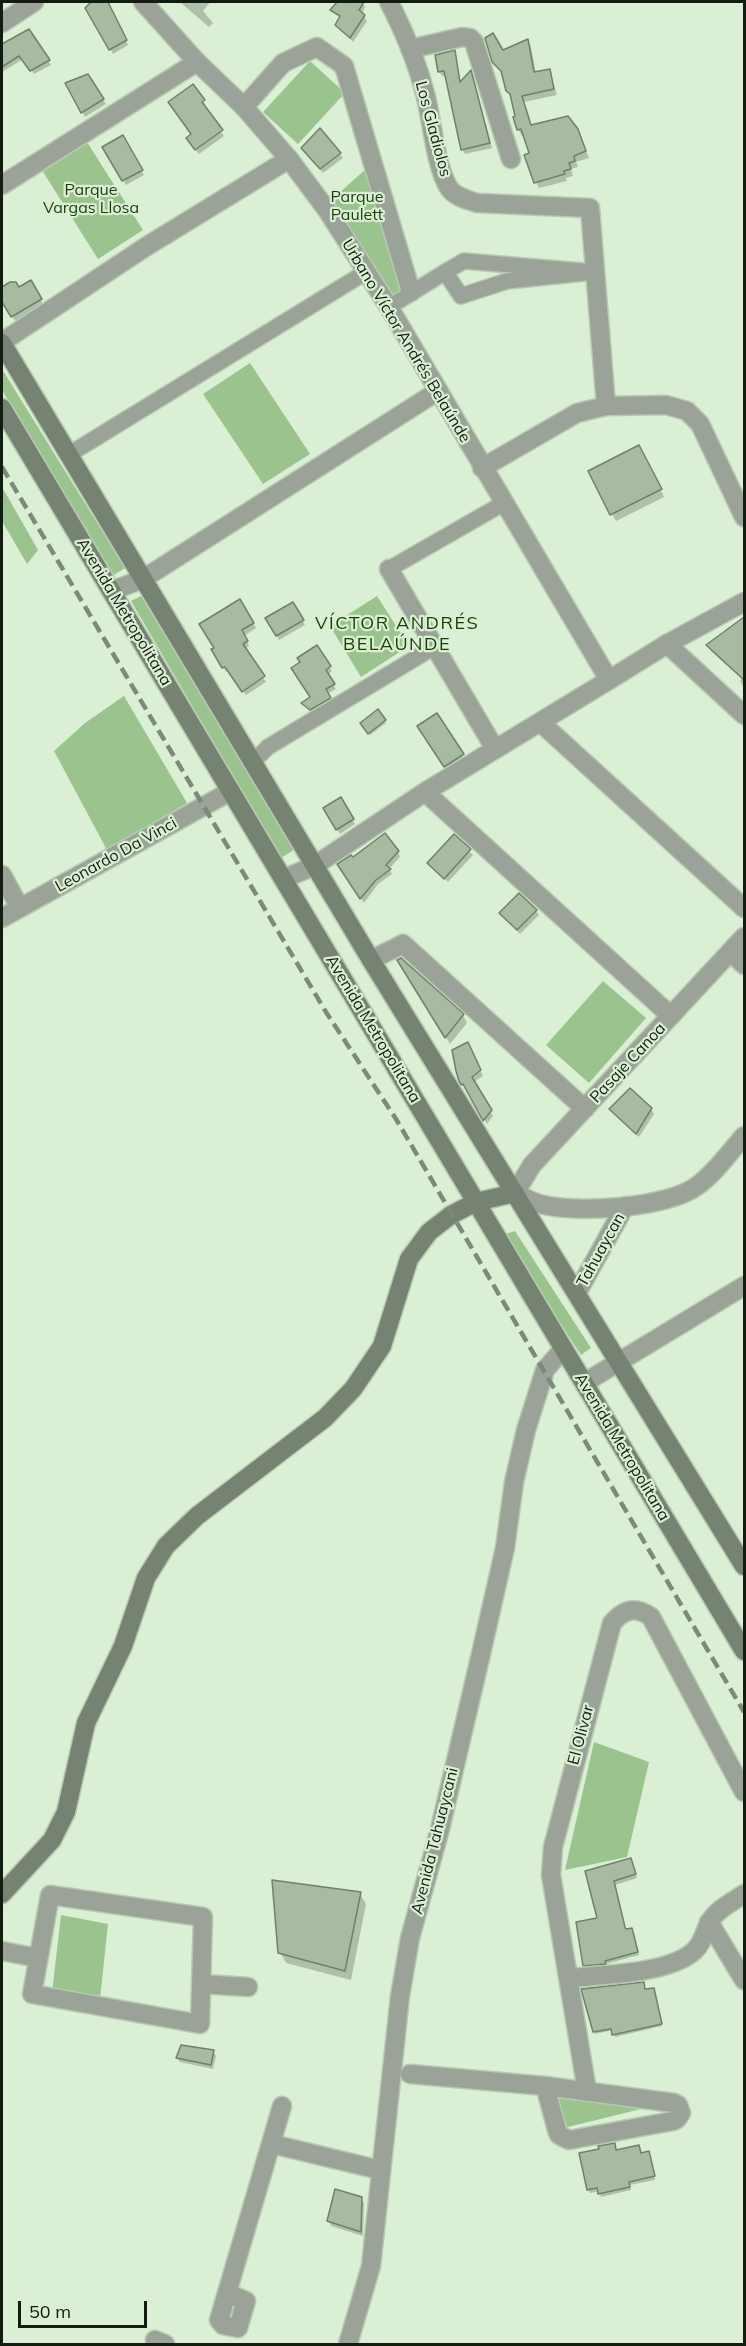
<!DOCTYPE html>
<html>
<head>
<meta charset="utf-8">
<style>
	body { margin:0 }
	#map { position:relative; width:746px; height:2346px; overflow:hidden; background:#dbefd4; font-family:Mulish,sans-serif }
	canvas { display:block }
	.frame { position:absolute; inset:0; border:3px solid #141b12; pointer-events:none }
	.scale { position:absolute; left:18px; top:2301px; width:129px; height:27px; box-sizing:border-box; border:3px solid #141b12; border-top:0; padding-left:8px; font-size:18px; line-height:21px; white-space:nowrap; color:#141b12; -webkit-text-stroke:4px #dbefd4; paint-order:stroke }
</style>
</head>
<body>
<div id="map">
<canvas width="746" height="2346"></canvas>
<div class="frame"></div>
<div class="scale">50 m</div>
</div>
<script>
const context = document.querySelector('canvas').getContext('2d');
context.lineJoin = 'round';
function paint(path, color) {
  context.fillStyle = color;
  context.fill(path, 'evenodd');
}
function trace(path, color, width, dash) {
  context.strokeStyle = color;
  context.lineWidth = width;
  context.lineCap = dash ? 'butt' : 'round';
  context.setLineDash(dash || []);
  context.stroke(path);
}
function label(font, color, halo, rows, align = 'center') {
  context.font = font + ' Mulish,sans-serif';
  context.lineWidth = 4.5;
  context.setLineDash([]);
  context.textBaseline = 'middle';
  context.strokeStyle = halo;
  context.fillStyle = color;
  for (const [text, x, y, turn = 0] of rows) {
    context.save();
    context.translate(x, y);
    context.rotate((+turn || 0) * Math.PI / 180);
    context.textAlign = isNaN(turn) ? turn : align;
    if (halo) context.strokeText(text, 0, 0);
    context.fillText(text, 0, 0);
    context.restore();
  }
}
const green = new Path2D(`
	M310 61 345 93 298 144 263 112Z
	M85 139 143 230 98 259 40 167Z
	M367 168 408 288 391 298 329 202Z
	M250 363 310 454 263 484 203 394Z
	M2 369 125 568 114 575 2 390Z
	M2 487 38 550 27 564 2 521Z
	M141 596 295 849 281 858 131 601Z
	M377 596 409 646 361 677 330 626Z
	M124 696 187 803 107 850 54 751 85 723Z
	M603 981 646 1018 589 1083 546 1045Z
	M515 1231 591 1348 581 1355 503 1235Z
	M594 1742 649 1762 627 1857 565 1870Z
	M61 1915 108 1924 100 1999 52 1993Z
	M557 2096 661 2104 564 2128Z`);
const shadow = new Path2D(`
	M93 2H107L128 45 113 54 87 8Z
	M180 2H210L203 11 213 23 209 27Z
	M339 2H361L365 7 362 14 367 21 353 42 336 25 340 18 332 10Z
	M29 31 51 65 34 74 23 59 2 72V49Z
	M528 41 531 47 536 73 549 70 557 95 524 102 532 127 577 129 589 158 576 162 578 167 571 169 573 176 566 178 567 181 539 188 536 182 525 135 522 136 518 129 512 97 504 74 493 61 502 51Z
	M454 52 461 83 471 72 473 76 492 148 465 154 462 149 446 75 442 76 439 71Z
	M87 76 106 104 85 117 67 84Z
	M193 86 206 106 204 107 224 136 199 154 190 143 192 135Z
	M122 137 144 175 126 185 104 148Z
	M306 153 340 154 343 158 323 173Z
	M14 282 18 289 30 282 43 304 15 321 2 299V289Z
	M643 454 664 497 616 521 612 514Z
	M240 601 256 628 244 636 249 646 244 649 266 682 246 695 229 670 226 672 213 650Z
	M293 604 305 625 279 640 267 619Z
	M744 619V688L740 681 742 679 711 651 708 646Z
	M316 647 332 671 327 675 336 689 327 694 333 703 313 714 303 704 312 698Z
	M377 711 386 723 370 735 361 723Z
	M436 715 465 760 448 771 419 727Z
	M340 799 355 824 340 834 325 809Z
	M454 836 473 855 448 882 429 863Z
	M398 852 400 857 389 869 392 874 378 884 364 903 339 865 352 859Z
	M536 911 539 915 520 934 501 914Z
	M403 967 463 1015 467 1023 450 1044Z
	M470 1048 483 1076 474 1082 493 1116 487 1124 466 1088 465 1089 460 1080Z
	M611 1109H651L654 1114 639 1137Z
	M633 1864 637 1878 615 1885 626 1931 631 1930 634 1933 639 1955 606 1964V1967L587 1969 585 1965 598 1919 587 1872Z
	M360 1894 366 1904 351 1980 286 1963 280 1952Z
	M583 1990 654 1991 662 2026 615 2037 613 2030 595 2034Z
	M213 2051 216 2056 213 2069 180 2062 177 2058Z
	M614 2145 616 2151 638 2146 641 2154 650 2156 655 2180 630 2185 631 2190 601 2197 599 2191 590 2193 588 2190Z
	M361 2198 364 2203 363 2236 331 2226 329 2221Z`);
const building = new Path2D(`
	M91 2H108L127 40 109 50 85 8Z
	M337 2H364L359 10 365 15 350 38 335 25 340 16 330 10Z
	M29 29 50 60 30 71 19 56 2 67V44Z
	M493 33 503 50 528 39 534 72 550 69 554 89 522 96 531 125 568 116 578 129 586 151 574 156 575 161 569 163 571 169 564 171 565 174 534 183 524 155 529 153 521 129 517 130 513 117 515 116 510 94 506 91 501 71 492 62 485 38Z
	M455 50 460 82 471 70 490 143 461 150 444 71 438 72 435 55Z
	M88 74 104 99 81 113 65 83Z
	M193 84 205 100 202 102 223 130 195 150 186 138 191 134 168 102Z
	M320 128 341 153 320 169 301 148Z
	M123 135 143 170 122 181 102 147Z
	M31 280 42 299 11 317 2 302V287L10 282H16L19 287Z
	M639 445 662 489 610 515 588 471Z
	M240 599 254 623 242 630 248 641 243 644 265 676 242 692 225 667 222 668 211 649 214 648 199 624Z
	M293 602 304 620 276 636 265 618Z
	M744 617V680L706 645Z
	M317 645 331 666 326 670 335 684 326 689 331 698 310 710 301 703 310 697 291 668 300 662 297 658Z
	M378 709 386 720 368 734 360 723Z
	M437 713 464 754 444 767 417 726Z
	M341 797 354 819 336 830 323 808Z
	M385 833 399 851 386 865 391 869 376 880 360 899 337 864 351 855 353 857Z
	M454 834 471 849 444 879 427 863Z
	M519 893 537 910 517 930 499 913Z
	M401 958 464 1014 445 1038 397 960Z
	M468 1042 481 1070 472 1077 492 1110 483 1121 463 1084 461 1085 459 1081 456 1071 452 1050Z
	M630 1088 652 1108 636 1134 609 1109Z
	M631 1858 636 1874 614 1881 625 1927 626 1929 632 1928 638 1952 605 1961 606 1964 583 1966 576 1922 597 1918 585 1871Z
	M272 1880 361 1892 345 1971 278 1953Z
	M644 1982 645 1989 654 1988 662 2024 612 2035 611 2029 593 2032 581 1989Z
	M181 2045 214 2050 211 2065 176 2058Z
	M615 2143 616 2150 639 2145 641 2153 649 2151 655 2176 629 2182 630 2187 598 2194 597 2188 587 2190 579 2153 599 2149 598 2146Z
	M335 2189 362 2197 361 2232 327 2221Z`);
const pedestrian = new Path2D(`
	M389 307 445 272 461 296 507 281 594 272 464 261 445 272
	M68 455 366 272
	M389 569 504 503
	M253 762 268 747 434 647`);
const minor = new Path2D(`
	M389 2C404 31 418 65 426 97 432 122 436 168 449 188 455 197 468 200 477 203L590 208 606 406
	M2 23 34 2
	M410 49 462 37 470 38 474 42 511 159
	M244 107 283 63 317 47 344 66 411 292
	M2 185 197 62
	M2 342 147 246 289 159
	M482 468 577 413 606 406 666 405 687 411 700 424 744 517
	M389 569 495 749
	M111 591 143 579 438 391
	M667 644 744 602
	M540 722 744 908
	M425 792 671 1016
	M2 875 20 908
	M283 879 314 866 425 792 609 680
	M2 918 231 791
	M731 952 744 965
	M371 960 403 944 585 1109
	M515 1193 532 1165 744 937
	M577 1293 625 1206
	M584 1383 744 1286
	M50 1895 203 1917 200 2024 32 1994Z
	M709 1922 744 1980
	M2 1951 38 1958
	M568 1978C601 1975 669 1974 694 1951 703 1943 704 1933 709 1923 716 1910 732 1902 744 1894
	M201 1984 248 1987
	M410 2074 545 2086 674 2103 678 2105 681 2113 677 2119 673 2121 569 2140 559 2135 557 2130 545 2086
	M587 2091 551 1875 553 1847 612 1623C624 1609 636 1606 651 1617L744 1792
	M272 2144 380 2170
	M227 2293 246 2301 238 2328 223 2325 219 2320 282 2106
	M155 2340 165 2344`);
const tertiary = new Path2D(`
	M143 2 197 62 244 107 289 159 327 210 389 307 609 680 667 644 744 715
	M515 1193C523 1197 532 1202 540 1204 576 1214 667 1208 697 1186 715 1173 729 1153 744 1136
	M348 2344 371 2266 400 1996 410 1938 440 1829 480 1658 505 1548 514 1482 526 1430 545 1370 563 1349`);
const secondary = new Path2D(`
	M2 343 371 960 744 1566
	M2 408 744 1651
	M2 1894 52 1840 66 1812 86 1723 123 1646 146 1578 166 1546 197 1516 325 1418 353 1389 382 1346 409 1259 429 1232 451 1215 476 1202 515 1193`);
const rail = new Path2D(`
	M2 467 326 1012 396 1119 744 1712`);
const streetNames = [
	["Los Gladiolos",433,129,75],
	["Urbano Víctor Andrés Belaúnde",406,341,59],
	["Avenida Metropolitana",124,612,59],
	["Leonardo Da Vinci",116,855,-29],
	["Avenida Metropolitana",373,1029,59],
	["Pasaje Canoa",628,1063,-47],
	["Tahuaycan",601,1250,-61],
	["Avenida Metropolitana",622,1447,59],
	["El Olivar",581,1735,-75],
	["Avenida Tahuaycani",435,1841,-76]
];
const parkNames = [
	["Parque",91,190],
	["Vargas Llosa",91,208],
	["Parque",357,197],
	["Paulett",357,215]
];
const neighbourhoodNames = [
	["VÍCTOR ANDRÉS",397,624],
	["BELAÚNDE",397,645]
];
paint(green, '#9bc38e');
paint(shadow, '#0003');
paint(building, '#a8bba2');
trace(building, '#6f8169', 1.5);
trace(pedestrian, '#b7c9b1', 18);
trace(minor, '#b7c9b1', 21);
trace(tertiary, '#b7c9b1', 21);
trace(secondary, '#b7c9b1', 21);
trace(pedestrian, '#9ba398', 15);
trace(minor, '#9ba398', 18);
trace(tertiary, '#9ba398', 18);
trace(secondary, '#768272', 18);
trace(rail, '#7c8a77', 4.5, [12, 6]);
label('16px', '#141b12', '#dbefd4', streetNames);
label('16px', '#1a3d0b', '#dbefd4', parkNames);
context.letterSpacing = '1.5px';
label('18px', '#143f00', '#dbefd4', neighbourhoodNames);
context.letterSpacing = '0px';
</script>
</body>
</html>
